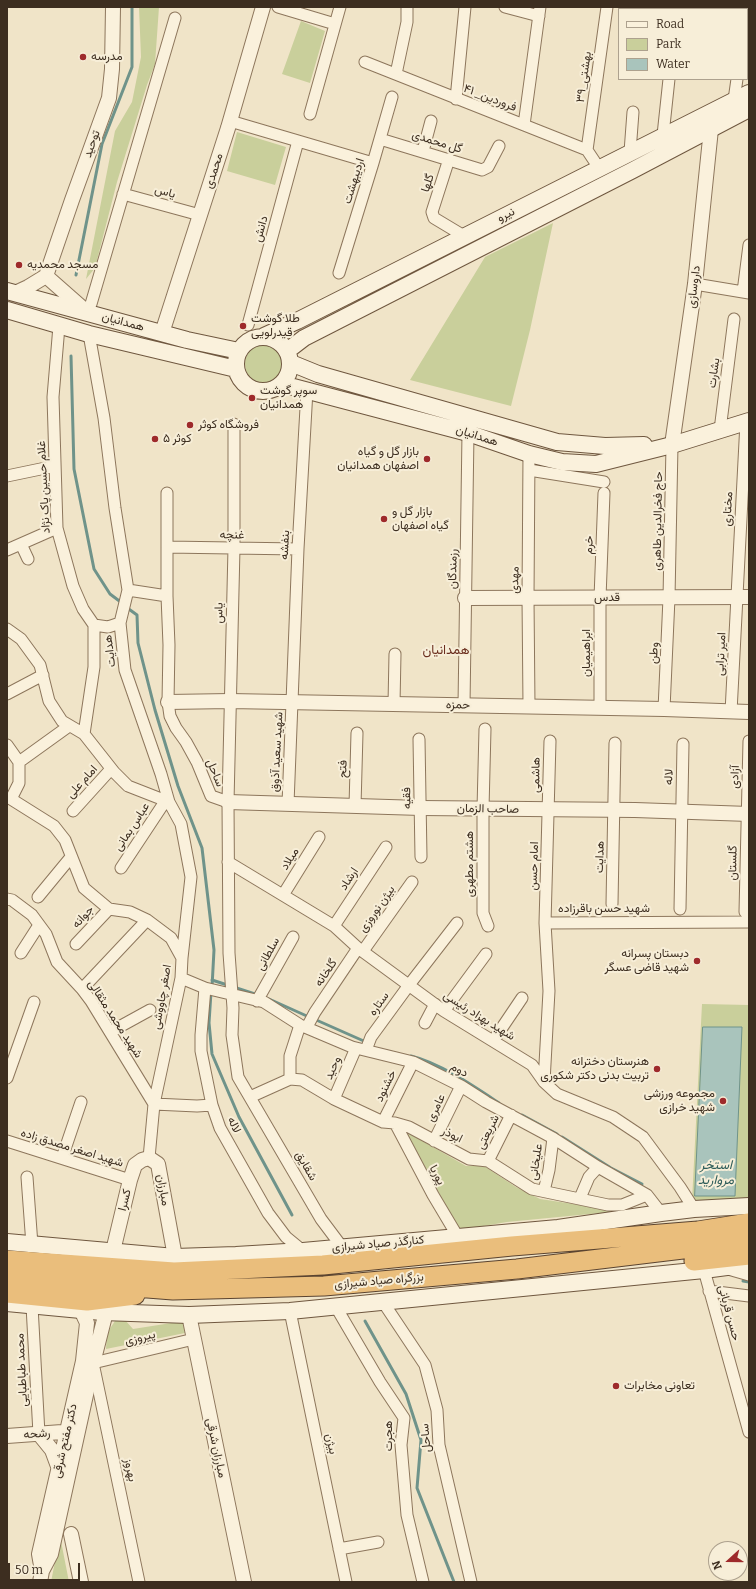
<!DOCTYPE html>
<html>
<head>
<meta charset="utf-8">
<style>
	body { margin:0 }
	#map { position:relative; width:756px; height:1589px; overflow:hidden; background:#f0e4c8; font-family:Bitter,serif }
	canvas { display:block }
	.frame { position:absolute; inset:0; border:8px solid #3d2e20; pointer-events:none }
	.legend { position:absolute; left:618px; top:8px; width:130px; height:72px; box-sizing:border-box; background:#f7eed8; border:1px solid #ada18e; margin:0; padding:5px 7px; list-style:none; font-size:12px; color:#3d2e20 }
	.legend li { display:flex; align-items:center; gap:8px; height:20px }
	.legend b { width:20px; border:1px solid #ada18e }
	.north { position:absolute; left:708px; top:1541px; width:40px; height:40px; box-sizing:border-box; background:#f7eed8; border:1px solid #ada18e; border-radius:50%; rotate:249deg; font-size:11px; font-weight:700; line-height:16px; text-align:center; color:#3d2e20 }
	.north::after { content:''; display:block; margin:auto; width:14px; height:18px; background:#9e2a2b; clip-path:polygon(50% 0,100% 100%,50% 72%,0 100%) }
	.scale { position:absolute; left:8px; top:1563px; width:72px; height:18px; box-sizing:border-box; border:2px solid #3d2e20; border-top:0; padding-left:5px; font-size:12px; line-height:14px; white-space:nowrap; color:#3d2e20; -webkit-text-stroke:3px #f7eed8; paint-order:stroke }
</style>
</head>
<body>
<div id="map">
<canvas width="756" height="1589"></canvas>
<div class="frame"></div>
<ul class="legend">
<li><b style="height:5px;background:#faf1dc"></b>Road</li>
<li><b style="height:11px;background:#c9cf9b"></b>Park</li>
<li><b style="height:11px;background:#a9c4bc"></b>Water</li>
</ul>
<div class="north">N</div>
<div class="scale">50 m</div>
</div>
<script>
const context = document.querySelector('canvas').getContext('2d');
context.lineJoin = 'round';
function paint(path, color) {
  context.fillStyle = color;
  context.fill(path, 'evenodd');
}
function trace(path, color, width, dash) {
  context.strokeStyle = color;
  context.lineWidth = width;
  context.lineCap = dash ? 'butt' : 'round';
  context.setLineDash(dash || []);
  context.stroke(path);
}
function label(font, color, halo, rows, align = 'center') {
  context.font = font + ' Bitter,Vazirmatn,serif';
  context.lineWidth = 4;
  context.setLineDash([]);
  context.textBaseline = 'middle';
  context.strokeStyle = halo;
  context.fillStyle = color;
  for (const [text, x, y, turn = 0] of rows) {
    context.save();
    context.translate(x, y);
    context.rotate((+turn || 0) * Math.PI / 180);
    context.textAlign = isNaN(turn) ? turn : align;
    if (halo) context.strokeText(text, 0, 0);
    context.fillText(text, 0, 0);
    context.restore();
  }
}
const green = new Path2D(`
	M139 7H159L155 64 147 85 117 182 95 268 86 279 115 131 132 102 141 57Z
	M301 21 325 31 310 83 282 74Z
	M237 132 286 147 275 185 227 171Z
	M553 223 530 330 511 406 410 380 485 257Z
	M245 364a20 20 0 1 1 40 0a20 20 0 1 1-40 0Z
	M702 1004 749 1005V1197L745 1198 692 1201Z
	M404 1132 412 1135 466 1166H484L516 1187 540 1199 621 1211 507 1222 460 1230Z
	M125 1320 133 1329 184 1321 185 1333 106 1349 107 1333 115 1321Z
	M60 1536 69 1582H51Z`);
const water = new Path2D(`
	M703 1027H742L735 1196H695Z`);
const stream = new Path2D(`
	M76 275 102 144 132 67V7
	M71 356 74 469 94 569 110 594 122 603
	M126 607 137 615 138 643 155 710 178 786 202 848 214 950 212 987
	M212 980 258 995
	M211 992 209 1023 212 1054 239 1117 292 1215
	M269 999 309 1017
	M314 1019 366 1042
	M411 1056C440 1063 475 1087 499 1103
	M522 1115 557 1134
	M562 1137 611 1168 642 1184
	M743 1281 749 1282
	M365 1321 406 1394 421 1440 417 1488 454 1582`);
const minor = new Path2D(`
	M278 7 335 24
	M505 7 539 16
	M677 9V7
	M747 46 749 40
	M365 62 587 150 599 168
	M396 74 407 22V7
	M456 99 465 7
	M734 100 737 79
	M310 114 340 7
	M230 121 373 163
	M524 125 540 7
	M663 135 669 79
	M380 139 482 170 488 167 499 146
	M587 150 607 7
	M423 151 431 121
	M630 152 633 112
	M449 159 432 212 434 218 464 236
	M123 194 200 215
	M339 273 373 163 392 97
	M695 284 749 293
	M743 292 749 245
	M91 304 175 18
	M248 325 298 141
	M59 326 53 397 57 528 73 586 83 609 94 625V667L84 734
	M89 334 104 418 115 508 128 590 120 623 125 670 161 774 169 802 181 824 191 877 182 958
	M720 430 734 319
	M529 470 604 482
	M7 476 55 466
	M167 493V596L169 645 168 702 170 716 176 728 186 742 197 762 211 796 228 802 229 953 233 1008 232 1035 238 1077 321 1219 342 1247
	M21 544 28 559
	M167 547 298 549
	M7 550 57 528
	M128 590 167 596
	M94 625 108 627 120 623
	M7 629 21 639 40 665 49 701 62 721 84 734 114 772 128 786 169 802
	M7 694 43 675
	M394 704 395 654
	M464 705 468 433
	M529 706 528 598 529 454
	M600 707V598L604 493
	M664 709 669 598 672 445
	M731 712 746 422
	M485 729 483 809V913L488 926
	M419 739 421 857
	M7 745 19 762V783L11 799 54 826 65 840 84 888 109 909 130 912 147 920 171 938 182 958 181 978 154 1104 149 1158
	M19 762 69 726
	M228 802 234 548V424
	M288 804 298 549 307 390
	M355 806 357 733
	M73 811 111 769
	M228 862 334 926 358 948 444 1011 532 1065 544 1082 557 1094 613 1117 643 1137 680 1187 694 1209
	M121 868 166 800
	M283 895 319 837
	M38 897 71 857
	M7 899 12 900 32 915 46 934 57 962 82 989 91 1001 154 1104
	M612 904 615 743
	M680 909 683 744
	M745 912 749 741
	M545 923 749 922
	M334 926 386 847
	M76 944 109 909
	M363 951 412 882
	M21 953 39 925
	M181 978 205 988 264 1002 300 1025 352 1047 413 1062 461 1086 486 1102 553 1138 598 1167 647 1195 661 1213
	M205 988 201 1035V1051L212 1105 220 1128 268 1213 286 1237 303 1251
	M82 989 147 920
	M257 1001 293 937
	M444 1011 486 954
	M425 1023 435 1004
	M307 1027 315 1012 358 948
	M110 1032 150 1010
	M493 1041 522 998
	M366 1050 371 1037 409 985 457 923
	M7 1078 34 1002
	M290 1079V1056L300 1025
	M544 1082 549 991 545 923 550 741
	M250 1097 290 1079 302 1080 334 1099 383 1122 395 1123 409 1127 469 1159 488 1161 532 1189 608 1205H622L647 1195
	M334 1099 356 1048
	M154 1104 197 1106 212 1105
	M383 1122 413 1062
	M395 1123 433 1195 458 1237
	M7 1141 130 1180
	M434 1141 461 1086
	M62 1158 81 1102
	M488 1161 511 1115
	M27 1177 32 1245
	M544 1191 549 1170 553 1138
	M580 1198 589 1177 598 1167
	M728 1269 749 1275
	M704 1270 749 1432
	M709 1291 749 1296
	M383 1302 425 1365 437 1410 439 1445 471 1582
	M32 1306 39 1434
	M336 1307 380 1382 404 1418 401 1445 407 1515 423 1582
	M290 1311 346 1582
	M339 1549 378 1542
	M139 1582 93 1363 194 1339`);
const tertiary = new Path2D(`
	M46 276 88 313
	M15 293 28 287 46 276 72 200 109 98 112 69 113 7
	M162 333 228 128 263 7
	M672 445 695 284 711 129 707 120
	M465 598 749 597
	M168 702 230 701 664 709 749 712
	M228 802 421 808 635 810 749 814
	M113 1251 130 1180 135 1165 142 1160 149 1158 158 1164 175 1257
	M189 1315 244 1582
	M39 1434 52 1450 59 1469
	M7 1436 76 1431
	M71 1534 81 1582
	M42 1571 39 1554 83 1361 87 1323 81 1310
	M40 1582 42 1571 51 1554 93 1363 106 1312`);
const secondary = new Path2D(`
	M7 291 187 340 239 351
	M7 310 89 334 236 369
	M264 336 297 321 749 93
	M236 364a27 27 0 1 1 54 0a27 27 0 1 1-54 0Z
	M287 351 304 338 633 170 749 109
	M291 363 318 374 557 442 605 446 644 445
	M282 384 468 433 529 454 562 462 596 464 672 445 749 421
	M7 1242 175 1257 236 1255 303 1251 558 1228 661 1213 694 1209 749 1206
	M7 1303 102 1312 189 1315 290 1311 704 1270 742 1265`);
const trunk = new Path2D(`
	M7 1260 174 1272 323 1265 512 1246 698 1231 749 1223
	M694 1261 749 1255
	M7 1277 173 1290 324 1286 517 1269 749 1241
	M7 1293 87 1301 135 1295`);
const markers = [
	[83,57,4,"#9e2a2b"],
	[19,265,4,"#9e2a2b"],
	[243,326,4,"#9e2a2b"],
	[252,398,4,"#9e2a2b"],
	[190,425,4,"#9e2a2b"],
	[155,439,4,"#9e2a2b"],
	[427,459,4,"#9e2a2b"],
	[384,519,4,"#9e2a2b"],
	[697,961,4,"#9e2a2b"],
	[657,1069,4,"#9e2a2b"],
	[723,1101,4,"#9e2a2b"],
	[616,1386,4,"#9e2a2b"]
];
const poiNames = [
	["مدرسه",91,57],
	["مسجد محمدیه",27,265],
	["طلا گوشت",251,319],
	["قیدرلویی",251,333],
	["سوپر گوشت",260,391],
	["همدانیان",260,405],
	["فروشگاه کوثر",198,425],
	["کوثر ۵",163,439],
	["بازار گل و گیاه",419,452,"right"],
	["اصفهان همدانیان",419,466,"right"],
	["بازار گل و",392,512],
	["گیاه اصفهان",392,526],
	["دبستان پسرانه",689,954,"right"],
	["شهید قاضی عسگر",689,968,"right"],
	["هنرستان دخترانه",649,1062,"right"],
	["تربیت بدنی دکتر شکوری",649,1076,"right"],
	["مجموعه ورزشی",715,1094,"right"],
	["شهید خرازی",715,1108,"right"],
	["تعاونی مخابرات",624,1386]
];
const streetNames = [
	["۳۹_بهشتی",584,77,-82],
	["۴۱ _فروردین",490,98,21],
	["گل محمدی",437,142,17],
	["توحید",92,144,-70],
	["محمدی",214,171,-72],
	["اردیبهشت",354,181,-73],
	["گلها",428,183,-72],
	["یاس",165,192,15],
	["نیرو",506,215,-27],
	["دانش",261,229,-75],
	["داروسازی",694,287,-83],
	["همدانیان",123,322,15],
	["بشارت",714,373,-82],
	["همدانیان",477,436,18],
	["غلام حسین پاک نژاد",44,487,-93],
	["مختاری",728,509,-87],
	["حاج فخرالدین طاهری",658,521,-89],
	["غنچه",232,535,1],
	["بنفشه",285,545,-87],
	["خرم",589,545,-88],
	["رزمندگان",453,569,-89],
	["مهدی",515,580,-89],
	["قدس",607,598],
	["یاس",219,613,-89],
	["هدایت",110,651,-97],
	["ابراهیمیان",587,653,-90],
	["وطن",654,653,-87],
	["امیر ترابی",721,654,-87],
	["حمزه",458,705,1],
	["شهید سعید آذوق",277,752,-87],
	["فتح",343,769,-89],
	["ساحل",215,773,68],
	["هاشمی",536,775,-89],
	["لاله",669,777,-88],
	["آزادی",735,777,-88],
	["امام علی",82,782,-48],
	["فقیه",407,798,-91],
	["صاحب الزمان",488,809,1],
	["عباس بمانی",132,827,-57],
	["هدایت",600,857,-88],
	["میلاد",290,859,-58],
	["گلستان",733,863,-89],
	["هشتم مطهری",470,864,-90],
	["امام حسن",534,866,-88],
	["ارشاد",349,879,-57],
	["بیژن نوروزی",377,909,-55],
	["شهید حسن باقرزاده",604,909],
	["جوانه",83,917,-47],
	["سلطانی",268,954,-61],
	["گلخانه",326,973,-56],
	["اصغر چاووشی",162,997,-80],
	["ستاره",379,1004,-55],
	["شهید بهزاد رئیسی",479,1016,32],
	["شهید محمد مثقالی",115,1019,57],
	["وحید",333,1068,-66],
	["دوم",459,1070,28],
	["خشنود",386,1086,-64],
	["عامری",436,1108,-64],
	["لاله",234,1125,64],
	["شریعتی",488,1132,-63],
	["ابوذر",452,1135,26],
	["شهید اصغر مصدق زاده",72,1148,17],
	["علیخانی",536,1162,-81],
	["شقایق",306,1166,60],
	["پوریا",437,1175,62],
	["مبارزان",163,1190,80],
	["کسرا",125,1200,-76],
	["کنارگذر صیاد شیرازی",378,1244,-5],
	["بزرگراه صیاد شیرازی",379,1281,-5],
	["حسن قربانی",729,1313,75],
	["پیروزی",140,1338,-14],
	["محمد طباطبایی",22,1370,-93],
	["رشحه",37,1434,-4],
	["هجرت",389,1436,-90],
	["ساحل",426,1438,-95],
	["دکتر مفتح شرقی",65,1441,-77],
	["بیژن",331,1444,78],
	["مبارزان شرقی",216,1448,78],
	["بهروز",130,1470,78]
];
const neighbourhoodNames = [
	["همدانیان",446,650]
];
const waterNames = [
	["استخر",716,1165],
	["مروارید",716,1180]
];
paint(green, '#c9cf9b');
paint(water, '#a9c4bc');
trace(water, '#6f938a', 1);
trace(stream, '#6f938a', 3);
trace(minor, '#8d765c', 13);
trace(tertiary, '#8d765c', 16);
trace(secondary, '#6f573f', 18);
trace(trunk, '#5b4430', 21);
trace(minor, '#faf1dc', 11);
trace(tertiary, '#faf1dc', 14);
trace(secondary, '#faf1dc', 16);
trace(trunk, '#eabe7c', 19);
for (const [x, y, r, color] of markers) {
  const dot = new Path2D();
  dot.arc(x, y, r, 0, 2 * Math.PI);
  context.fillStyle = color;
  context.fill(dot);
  trace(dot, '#f7eed8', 1.5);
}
label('12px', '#3d2e20', '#f7eed8', poiNames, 'left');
label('12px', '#3d2e20', '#f7eed8', streetNames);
label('13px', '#6b2e1e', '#f7eed8', neighbourhoodNames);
label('italic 13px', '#2f5d5a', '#f7eed8', waterNames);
</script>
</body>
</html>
